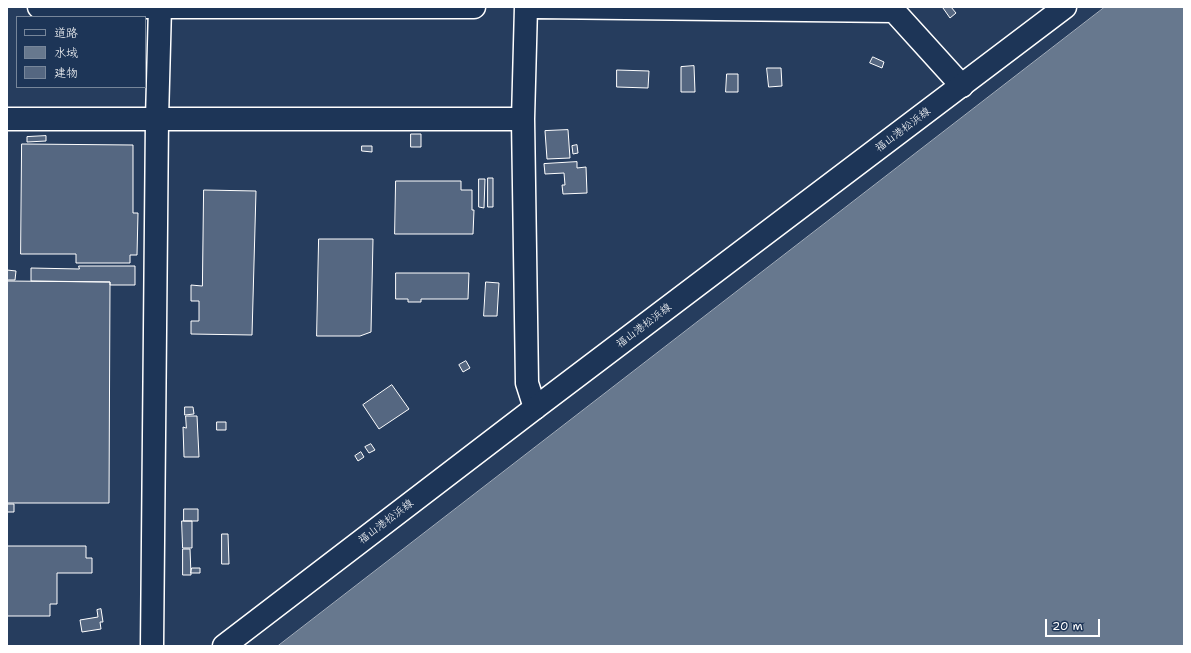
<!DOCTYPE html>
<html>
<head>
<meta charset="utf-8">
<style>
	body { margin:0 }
	#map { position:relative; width:1191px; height:653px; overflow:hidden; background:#263d5e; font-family:"Shantell Sans","Klee One",sans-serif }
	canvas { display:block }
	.frame { position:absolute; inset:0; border:8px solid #fff; pointer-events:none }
	.legend { position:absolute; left:16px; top:16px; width:130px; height:72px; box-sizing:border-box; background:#1d3557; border:1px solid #77869a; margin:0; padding:5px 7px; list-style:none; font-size:12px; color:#fff }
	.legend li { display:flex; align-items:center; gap:8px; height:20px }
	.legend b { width:20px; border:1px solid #77869a }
	.scale { position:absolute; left:1045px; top:619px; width:55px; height:18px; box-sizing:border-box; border:2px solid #fff; border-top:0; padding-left:5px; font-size:12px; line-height:14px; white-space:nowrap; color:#fff; -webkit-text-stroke:3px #1d3557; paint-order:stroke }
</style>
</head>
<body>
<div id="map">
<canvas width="1191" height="653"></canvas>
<div class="frame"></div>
<ul class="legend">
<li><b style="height:5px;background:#1d3557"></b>道路</li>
<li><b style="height:11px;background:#67788e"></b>水域</li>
<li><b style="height:11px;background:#556781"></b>建物</li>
</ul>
<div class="scale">20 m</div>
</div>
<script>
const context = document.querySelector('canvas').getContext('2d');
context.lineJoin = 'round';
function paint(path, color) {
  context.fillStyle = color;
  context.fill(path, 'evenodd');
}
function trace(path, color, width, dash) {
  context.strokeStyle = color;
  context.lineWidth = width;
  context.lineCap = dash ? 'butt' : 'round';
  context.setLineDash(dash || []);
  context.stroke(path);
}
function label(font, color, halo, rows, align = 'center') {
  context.font = font + ' "Shantell Sans","Klee One",sans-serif';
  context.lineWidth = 3;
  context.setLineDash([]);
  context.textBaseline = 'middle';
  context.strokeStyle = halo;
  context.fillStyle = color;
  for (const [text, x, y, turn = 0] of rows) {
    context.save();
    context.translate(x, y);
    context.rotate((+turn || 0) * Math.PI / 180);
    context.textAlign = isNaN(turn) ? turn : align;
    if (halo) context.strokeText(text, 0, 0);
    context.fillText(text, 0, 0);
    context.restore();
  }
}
const water = new Path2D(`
	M1105 7H1184V646H278Z`);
const building = new Path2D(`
	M945 7H951L956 13 950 18 943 8Z
	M873 57 884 62 882 68 870 63Z
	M694 66 695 92H681V67Z
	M767 68H781L782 86 769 87Z
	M617 70 649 71 648 88 617 87Z
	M727 74H738V92H726Z
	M568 130 570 158 547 159 545 131Z
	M411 134H421V147H411Z
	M46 136V141L27 142V137Z
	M22 144 133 145V213H138L137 255H130V263H76V254H21Z
	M577 145 578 153 573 154 572 146Z
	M362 146H372V152L362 151Z
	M577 162V168L586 167 587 193 563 194 562 185H565L564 173 545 174 544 164Z
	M488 178H493V207H488Z
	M479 179H485L484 208 479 207Z
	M396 181H461V190H472V210H474L473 234H395Z
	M204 190 256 191 252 335 191 334V321H199V301H191V285L202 286Z
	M319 239H373L371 332 360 336H317Z
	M79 266H135V285H110V282L31 281V268L79 269Z
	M7 270 16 271 15 280H7Z
	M396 273H469L468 299H421V302H408V299H396Z
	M7 281 110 282 109 503H7Z
	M486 282 499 283 497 316H484Z
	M466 361 470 368 463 372 459 365Z
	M392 385 409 409 379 429 363 405Z
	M185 407H193L194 414 185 415Z
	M186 416H197L199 457H184L183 427 186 428Z
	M217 422H226V430H217Z
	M371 444 375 450 369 453 365 447Z
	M361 452 364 457 358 461 355 456Z
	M7 504H14V512H7Z
	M184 509H198V521H184Z
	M182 521H192V548H183Z
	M222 534H228L229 564H222Z
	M7 546H86V558H92V573H57V604H50V616H7Z
	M183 549H190L191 575H183Z
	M192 568H200V573H191Z
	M101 609 103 622H100L101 629 82 632 80 620 98 617 97 610Z`);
const minor = new Path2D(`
	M39 7H474
	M526 7 523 119 527 383 535 408
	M537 7 894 11
	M894 7V11L962 86
	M7 119H523
	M152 646 157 119 160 7`);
const major = new Path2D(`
	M224 646 535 408 1065 7`);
const streetNames = [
	["福山港松浜線",903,130,-37],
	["福山港松浜線",644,326,-37],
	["福山港松浜線",386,522,-37]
];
paint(water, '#67788e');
trace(water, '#a4aebb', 1);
paint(building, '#556781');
trace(building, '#fff', 1);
trace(minor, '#fff', 25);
trace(major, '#fff', 25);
trace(minor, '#1d3557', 22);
trace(major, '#1d3557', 22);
label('11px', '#fff', '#1d3557', streetNames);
</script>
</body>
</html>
